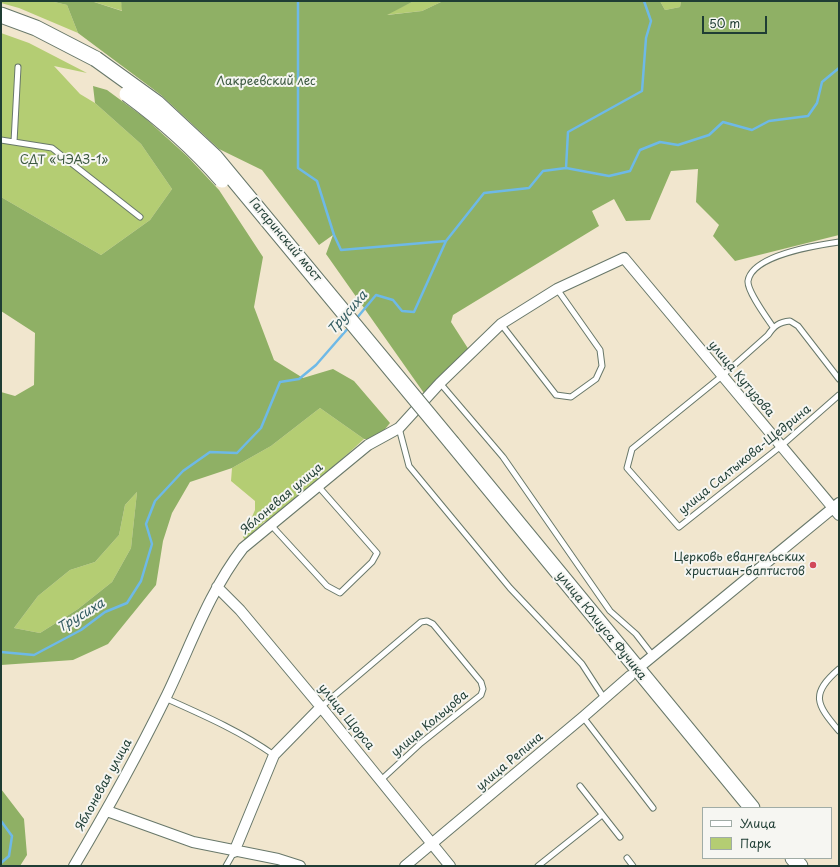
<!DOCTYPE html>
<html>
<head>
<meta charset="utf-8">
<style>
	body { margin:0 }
	#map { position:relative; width:840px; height:867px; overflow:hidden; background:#f1e6ce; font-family:"Playpen Sans",sans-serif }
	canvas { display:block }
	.frame { position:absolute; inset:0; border:2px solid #1f3d34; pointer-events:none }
	.legend { position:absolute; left:702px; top:807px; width:130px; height:52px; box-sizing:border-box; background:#f6f6f2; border:1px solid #a0aca6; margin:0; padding:5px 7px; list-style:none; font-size:12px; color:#1f3d34 }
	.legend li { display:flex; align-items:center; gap:8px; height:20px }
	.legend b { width:20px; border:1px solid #a0aca6 }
	.scale { position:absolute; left:702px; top:16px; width:65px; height:18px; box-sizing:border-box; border:2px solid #1f3d34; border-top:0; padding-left:5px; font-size:12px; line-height:14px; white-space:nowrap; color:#1f3d34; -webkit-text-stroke:3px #f6f6f2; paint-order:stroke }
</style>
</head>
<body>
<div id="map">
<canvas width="840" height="867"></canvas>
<div class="frame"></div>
<ul class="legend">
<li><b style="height:5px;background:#fff"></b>Улица</li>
<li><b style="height:11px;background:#b4cd73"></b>Парк</li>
</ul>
<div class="scale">50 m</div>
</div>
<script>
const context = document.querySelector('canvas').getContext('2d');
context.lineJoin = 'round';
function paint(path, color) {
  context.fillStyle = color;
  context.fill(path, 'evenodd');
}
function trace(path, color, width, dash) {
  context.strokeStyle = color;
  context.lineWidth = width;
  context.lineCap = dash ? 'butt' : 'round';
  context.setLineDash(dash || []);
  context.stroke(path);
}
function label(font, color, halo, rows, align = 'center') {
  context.font = font + ' "Playpen Sans",sans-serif';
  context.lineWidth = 4;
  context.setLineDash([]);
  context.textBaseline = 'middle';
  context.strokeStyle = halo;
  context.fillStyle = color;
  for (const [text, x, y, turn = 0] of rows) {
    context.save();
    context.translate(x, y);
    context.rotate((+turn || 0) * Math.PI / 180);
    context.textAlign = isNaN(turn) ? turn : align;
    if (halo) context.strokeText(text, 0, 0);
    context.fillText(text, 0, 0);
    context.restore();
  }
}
const green = new Path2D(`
	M1 1H50L67 5 78 33 19 8 1 3Z
	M91 1H121L123 11Z
	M414 1H443L422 11 385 15Z
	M660 1H681L680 7 665 10Z
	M1 33 29 43 87 73 54 66 80 94 95 103 141 144 172 189 150 220 101 255 1 197Z
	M320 408 364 439 276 519 264 522 246 542 243 537 255 510V501L231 481 232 468 271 446Z
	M137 492 131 548 112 582 78 609 40 633 14 628 38 596 70 570 95 562 119 535 125 505Z`);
const forest = new Path2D(`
	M50 1H91L122 11 121 1H414L387 15 422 11 443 1H660L665 10 680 7 681 1H839V235L735 261 713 236 719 225 696 202 698 169 671 171 650 220 626 221 614 199 592 211 599 226 453 315 451 322 469 350 426 396 326 254 333 235 319 245 262 170 219 149 161 95 78 33 67 5Z
	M93 86 107 90 145 118 187 156 219 190 263 257 254 307 274 360 303 378 333 369 354 381 390 423 377 439H364L320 408 271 446 232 468 190 482 172 513 163 541 156 585 108 644 73 660 1 665V392L15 396 34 385 35 333 1 311V197L101 255 150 220 172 189 141 144 95 103ZM137 492 131 548 112 582 78 609 40 633 14 628 38 596 70 570 95 562 119 535 125 505Z
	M1 789 24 819 27 855 20 866H1Z`);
const stream = new Path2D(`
	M298 1V168L317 181 334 235 341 250 446 241
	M566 168 568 132 642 91 646 38 651 21 644 1
	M356 319 376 295 393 300 402 311 414 312 446 241 484 193 529 188 543 171 566 168 609 176 630 171 640 150 660 142 678 145 709 135 723 122 752 130 769 121 808 116 817 103 822 82 839 68
	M1 652 34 655 81 630 105 612 127 603 141 581 152 544 146 524 155 501 183 471 210 452 237 453 261 428 280 382 299 379 316 365 350 326
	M1 821 12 836 9 856 1 863`);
const lane = new Path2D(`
	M1 140 52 148 140 217
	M14 142 18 67
	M501 324 556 395 571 397 596 379 602 366 600 350 557 289
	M773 327C767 318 747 291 748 281 752 255 818 245 839 242
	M839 379 798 326 790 321C779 322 774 326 768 335L722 376 632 449 627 468 679 527 781 446 839 395
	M440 383 503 457 610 611 636 634 653 656
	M399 428 409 466 510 588 582 664 604 698
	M271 525 327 586 340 593 372 562 377 553 318 486
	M839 669C810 694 816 704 839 731
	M165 698C203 715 240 731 274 755
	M321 707 421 622 427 621 433 624 481 682 483 689 481 695 421 743 381 780
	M583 717 653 808
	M580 786 620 837
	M627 858 633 866
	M226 866 234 852
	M538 866 602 815`);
const street = new Path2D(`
	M217 587 240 610 321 707 450 866
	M637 669 839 503
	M107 811 193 842 278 859 300 866
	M234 852 274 755 321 707
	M74 866C106 812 137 756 165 699 190 648 208 593 243 548L368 445 399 428 440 383 501 324 557 289 624 258 839 515
	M405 866 583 717 630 676`);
const primary = new Path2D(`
	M1 15 36 28 96 59
	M452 443 752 808
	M793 858 800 866`);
const primaryBridge = new Path2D(`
	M96 59 157 103 215 157 452 443
	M127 94C161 119 194 148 222 180`);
const markers = [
	[813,565,4,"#d1495b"]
];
const parkNames = [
	["Лакреевский лес",266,82],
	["СДТ «ЧЭАЗ-1»",64,161]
];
const streetNames = [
	["Гагаринский мост",285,240,50],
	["улица Кутузова",741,379,50],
	["улица Салтыкова-Щедрина",745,460,-39],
	["Яблоневая улица",282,499,-40],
	["улица Юлиуса Фучика",601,626,51],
	["улица Щорса",346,717,51],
	["улица Кольцова",430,724,-40],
	["улица Репина",510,762,-40],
	["Яблоневая улица",104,785,-61]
];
const poiNames = [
	["Церковь евангельских",805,558],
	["христиан-баптистов",805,572]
];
const waterNames = [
	["Трусиха",348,313,-49],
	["Трусиха",81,616,-31]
];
paint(green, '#b4cd73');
paint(forest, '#8fb065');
trace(stream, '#6eb9e7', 2.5);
trace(lane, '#68786a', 7);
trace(street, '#68786a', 12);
trace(primary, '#68786a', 17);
trace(lane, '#fff', 5);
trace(street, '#fff', 10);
trace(primary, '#fff', 15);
trace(primaryBridge, '#68786a', 17, []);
trace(primaryBridge, '#fff', 15);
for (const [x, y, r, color] of markers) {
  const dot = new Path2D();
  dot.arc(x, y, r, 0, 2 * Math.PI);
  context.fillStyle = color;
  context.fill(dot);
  trace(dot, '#f6f6f2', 1.5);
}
label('12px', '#3d5a41', '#f6f6f2', parkNames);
label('12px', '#1f3d34', '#f6f6f2', streetNames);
label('12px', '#1f3d34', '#f6f6f2', poiNames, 'right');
label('italic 13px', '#335c61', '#f6f6f2', waterNames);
</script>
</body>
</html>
